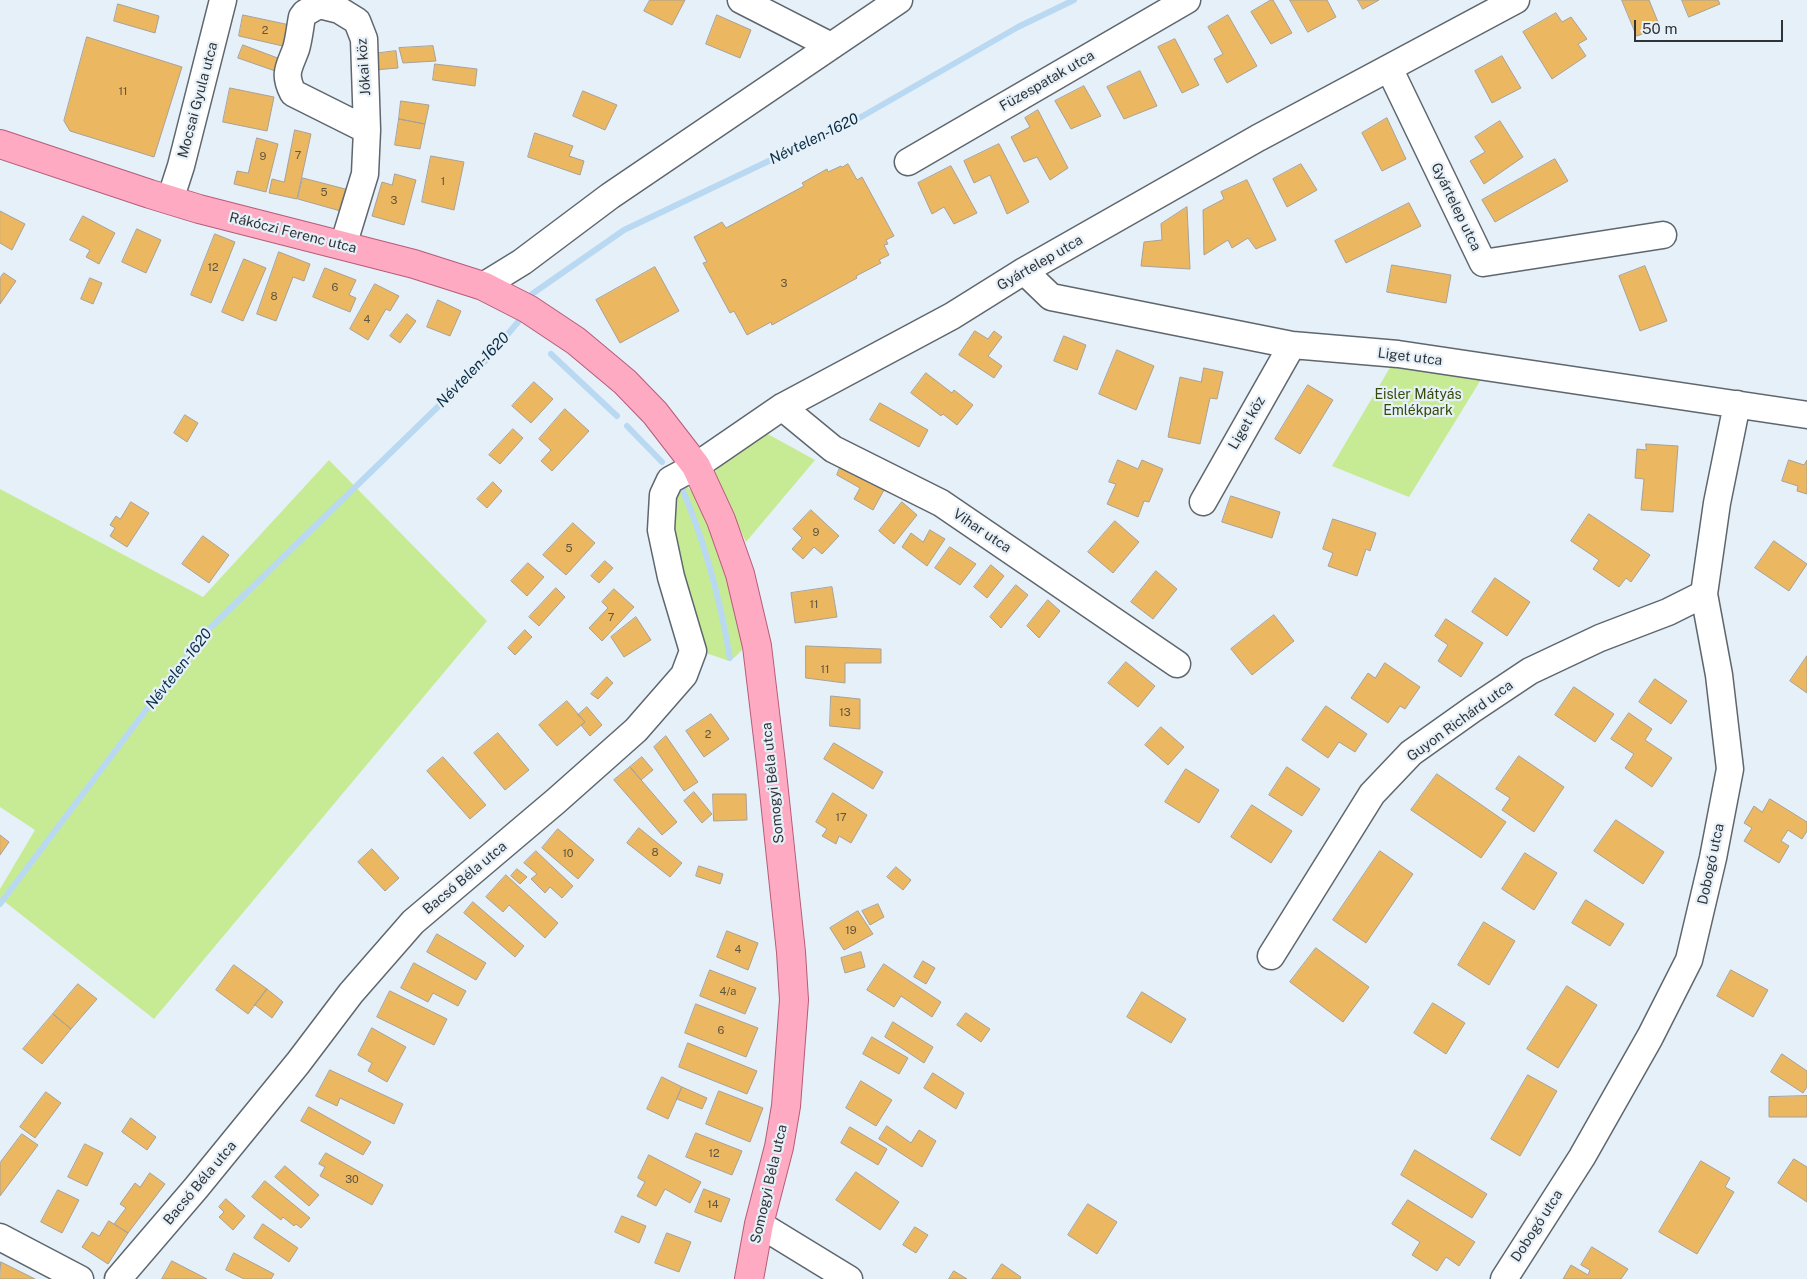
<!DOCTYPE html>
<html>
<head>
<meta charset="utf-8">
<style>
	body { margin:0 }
	#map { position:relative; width:1807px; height:1279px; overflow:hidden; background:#e6f0f8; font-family:"Public Sans",sans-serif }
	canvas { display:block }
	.scale { position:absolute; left:1634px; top:20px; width:149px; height:22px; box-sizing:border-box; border:2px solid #313437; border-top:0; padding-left:6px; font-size:15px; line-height:18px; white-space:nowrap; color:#313437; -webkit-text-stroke:4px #e6f0f8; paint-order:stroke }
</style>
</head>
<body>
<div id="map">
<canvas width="1807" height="1279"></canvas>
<div class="scale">50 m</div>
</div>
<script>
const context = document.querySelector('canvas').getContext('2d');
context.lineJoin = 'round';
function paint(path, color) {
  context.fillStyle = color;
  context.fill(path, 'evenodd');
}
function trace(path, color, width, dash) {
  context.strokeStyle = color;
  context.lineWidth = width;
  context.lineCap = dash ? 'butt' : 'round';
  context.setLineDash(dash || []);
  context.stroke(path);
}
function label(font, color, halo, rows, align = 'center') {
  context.font = font + ' "Public Sans",sans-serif';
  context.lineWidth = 4.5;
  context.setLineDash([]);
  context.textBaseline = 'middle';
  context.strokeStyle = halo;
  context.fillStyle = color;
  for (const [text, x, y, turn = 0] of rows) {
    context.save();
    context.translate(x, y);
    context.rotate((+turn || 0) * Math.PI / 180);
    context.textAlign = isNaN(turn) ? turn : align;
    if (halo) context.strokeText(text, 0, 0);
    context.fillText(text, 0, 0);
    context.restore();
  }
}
const green = new Path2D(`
	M1398 354 1488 368 1409 497 1332 466Z
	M764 432 815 460 746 542 714 473 722 464Z
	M329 460 487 621 154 1019 0 898V889L35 830 0 807V489L203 597Z
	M681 482C720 509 735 601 745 647L735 657 729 661 703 652 672 555V503Z`);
const stream = new Path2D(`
	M528 301 532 294 624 230 861 117 1018 27 1074 0
	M551 354 617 416
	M627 426 662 462
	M681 486C705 542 720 598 730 658
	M0 904 201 637 485 361 518 322 523 312`);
const building = new Path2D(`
	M650 0H685L672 25 644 11Z
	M1271 0H1273L1292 33 1271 44 1251 12Z
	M1290 0H1327L1336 17 1308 32Z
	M1358 0H1379L1363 9Z
	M1622 0H1649L1660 27 1637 36Z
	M1682 0H1718L1720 4 1689 17Z
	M118 4 159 16 155 33 114 21Z
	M1556 13 1562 22 1571 17 1587 39 1578 44 1586 56 1552 79 1523 32Z
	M243 15 290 25 287 47 239 36Z
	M717 15 751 30 740 58 706 44Z
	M1228 15 1257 66 1227 83 1214 59 1223 54 1208 27Z
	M87 37 182 67 154 157 70 131 64 121Z
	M1175 39 1199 85 1182 93 1158 47Z
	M243 45 283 60 278 72 238 58Z
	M433 46 436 61 403 63 399 48Z
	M396 51 398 68 374 70 372 54Z
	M1502 56 1521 88 1492 103 1475 71Z
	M435 64 477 69 475 86 433 80Z
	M1140 71 1157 106 1124 119 1107 87Z
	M1084 86 1101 116 1071 129 1055 101Z
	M230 88 274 97 267 131 223 122Z
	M583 91 617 105 605 130 573 116Z
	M401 101 429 105 425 124 399 119Z
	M1038 110 1068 168 1050 180 1037 157 1024 162 1011 137 1030 127 1025 118Z
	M1387 118 1406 159 1382 171 1362 133Z
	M399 119 425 124 420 149 395 145Z
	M1500 121 1523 157 1484 184 1470 161 1485 152 1475 137Z
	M295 130 311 134 297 199 269 193 272 179 284 182Z
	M535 133 573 146 569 156 584 161 580 175 528 157Z
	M257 138 278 144 266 192 234 184 237 171 248 173Z
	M999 144 1029 202 1007 214 990 175 974 183 964 161Z
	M431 156 464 162 454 210 422 202Z
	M1555 159 1568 181 1495 222 1482 200Z
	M848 164 857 180 862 177 894 236 886 240 888 244 884 245 889 255 879 260 881 263 856 276 857 278 772 325 771 322 747 335 734 311 730 313 703 263 707 262 694 237 722 222 726 228 804 186 802 183 827 169 828 172 841 166 842 167Z
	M1301 164 1317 190 1287 207 1273 179Z
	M951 166 977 213 954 224 944 207 932 214 918 183Z
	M395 174 416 180 404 225 372 216 382 182 392 185Z
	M303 178 349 190 344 212 298 199Z
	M1247 180 1276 240 1256 249 1248 238 1232 248 1228 240 1204 255 1203 210 1224 199 1221 192Z
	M1409 203 1421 226 1346 263 1335 241Z
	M1187 207 1190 269 1141 266 1144 242 1162 240 1161 224Z
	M0 211 25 224 12 250 0 243Z
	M83 216 115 233 99 264 86 257 90 250 70 240Z
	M137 229 161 240 146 273 122 262Z
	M215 234 235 242 211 303 191 295Z
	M279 252 310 264 304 281 293 277 276 321 257 314Z
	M244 259 266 268 243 321 222 312Z
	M1392 265 1451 275 1446 303 1387 292Z
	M1645 266 1667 321 1640 331 1619 276Z
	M655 267 679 311 620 343 596 300Z
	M325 268 356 280 349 295 356 298 350 312 313 297Z
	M4 273 16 281 0 304V278Z
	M90 278 102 283 93 304 81 299Z
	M375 284 399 296 390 311 386 309 368 340 350 329Z
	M438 300 461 311 450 336 427 327Z
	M407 314 416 321 400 343 390 336Z
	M975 331 988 339 994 331 1002 337 988 356 1002 366 994 378 959 355Z
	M1064 336 1086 345 1077 370 1054 361Z
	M1117 350 1154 366 1136 410 1099 394Z
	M1204 368 1223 372 1217 399 1210 398 1200 444 1168 437 1180 377 1201 382Z
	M926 373 952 393 954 390 973 405 957 425 943 414 941 416 911 393Z
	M534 382 553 399 531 423 512 406Z
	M1308 385 1333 400 1300 454 1275 439Z
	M880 403 928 430 919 447 870 420Z
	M565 409 589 431 552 471 541 461 551 450 539 439Z
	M185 415 198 423 187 442 174 433Z
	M513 429 523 438 500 464 489 455Z
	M1646 444 1678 446 1673 512 1641 510 1644 479 1635 478 1637 449 1646 450Z
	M1118 460 1138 469 1142 460 1163 469 1149 502 1144 501 1138 517 1107 504 1116 484 1109 482Z
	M1789 460 1804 465 1807 460V494L1797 491 1798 486 1782 481Z
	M841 465 884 490 873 510 854 499 860 488 837 475Z
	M493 482 502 491 487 508 477 499Z
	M1231 496 1280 512 1272 538 1222 522Z
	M131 502 149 513 127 547 110 536 115 528 110 525 116 516 120 519Z
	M902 502 917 515 894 544 879 531Z
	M811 510 839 536 822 554 814 547 803 559 792 549 802 538 793 529Z
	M1589 514 1650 555 1631 582 1626 578 1619 587 1593 569 1599 560 1571 541Z
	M1333 519 1376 533 1370 551 1366 549 1357 576 1328 566 1333 553 1323 549Z
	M1115 521 1139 542 1113 573 1088 552Z
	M573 523 595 543 566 575 543 555Z
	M930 530 945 539 927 566 902 547 911 533 923 542Z
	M203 536 229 555 209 583 182 564Z
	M1774 541 1807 564 1789 591 1755 568Z
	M950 547 976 564 960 585 935 568Z
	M605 561 613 568 599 583 591 576Z
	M528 563 544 577 527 596 511 581Z
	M991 565 1004 576 987 598 974 587Z
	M1156 571 1177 589 1153 619 1131 602Z
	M1495 578 1530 602 1507 636 1472 612Z
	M1016 585 1028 595 1001 628 990 617Z
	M832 587 837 617 795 623 791 593Z
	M556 588 565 597 539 626 529 617Z
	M614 589 634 607 602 641 589 628 608 608 602 602Z
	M1048 600 1060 611 1039 638 1027 626Z
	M1274 615 1294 641 1252 675 1231 649Z
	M636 617 651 640 624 657 611 637Z
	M1446 619 1483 643 1461 677 1438 661 1448 645 1435 636Z
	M525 630 532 637 515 655 508 648Z
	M806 646 881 649V663H845V683L806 678Z
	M1807 656V693L1790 681Z
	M1126 662 1155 686 1138 707 1108 683Z
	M1385 663 1420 687 1405 709 1400 706 1388 723 1351 698 1368 673 1375 678Z
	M607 677 613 683 598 699 591 694Z
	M1655 679 1687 701 1671 724 1639 702Z
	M1574 687 1614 714 1595 742 1555 715Z
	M831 696 860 699V729L830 726Z
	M567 701 585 722 557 746 539 725Z
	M1326 706 1367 734 1355 752 1339 742 1328 758 1302 740Z
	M587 707 602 725 590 736 581 725 585 722 578 715Z
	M1629 713 1652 729 1645 740 1672 758 1652 787 1625 768 1634 754 1611 739Z
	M711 714 729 739 704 757 686 731Z
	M1161 727 1184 747 1168 765 1145 745Z
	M498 733 529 770 505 790 474 753Z
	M666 736 698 782 684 791 654 747Z
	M834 743 883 772 873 789 824 759Z
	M1519 756 1564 787 1534 832 1502 810 1510 798 1496 789Z
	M443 757 486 805 470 819 427 771Z
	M642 757 653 770 641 780 630 767Z
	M630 767 677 822 662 835 614 780Z
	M1287 767 1320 789 1302 816 1269 795Z
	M1186 769 1219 790 1199 823 1165 802Z
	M1437 774 1506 822 1481 858 1411 810Z
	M694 792 712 814 702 823 684 801Z
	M833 793 867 815 851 843 839 836 836 844 822 836 827 829 816 822Z
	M713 794H746L747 820 714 821Z
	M1770 799 1807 822V831L1802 839 1788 830 1781 841 1789 846 1779 863 1744 841 1752 828 1744 823 1754 806 1762 812Z
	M1252 805 1292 831 1271 863 1231 837Z
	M1616 820 1664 852 1643 884 1594 851Z
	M639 828 682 863 670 877 627 843Z
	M558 829 594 860 578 879 542 848Z
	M0 835 9 842 0 855Z
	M372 849 399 878 385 891 358 862Z
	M536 851 573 886 562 898 550 887 545 893 531 879 537 874 524 863Z
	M1380 851 1413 874 1366 943 1333 920Z
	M1525 853 1557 873 1534 910 1502 889Z
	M699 866 723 874 720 884 696 876Z
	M896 867 911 880 903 890 887 877Z
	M517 869 527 877 520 884 511 876Z
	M506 875 558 923 545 938 509 905 503 912 486 897Z
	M1586 900 1624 924 1610 946 1572 923Z
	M473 902 524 946 515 957 464 913Z
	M878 904 884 917 870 925 862 911Z
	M858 911 873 934 844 950 830 928Z
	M1484 922 1515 941 1489 985 1458 965Z
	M727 931 758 943 748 970 717 957Z
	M437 934 486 963 476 980 427 952Z
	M1316 948 1369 987 1343 1022 1290 982Z
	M861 952 865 967 845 973 841 958Z
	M923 961 935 968 926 984 914 977Z
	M414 963 466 991 458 1006 433 993 428 1002 401 988Z
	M884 964 941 1002 932 1017 901 996 894 1007 867 990Z
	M234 965 267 989 248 1014 216 990Z
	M710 970 756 988 745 1014 700 996Z
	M1731 970 1768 990 1753 1017 1717 996Z
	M78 984 97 999 71 1029 53 1014Z
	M1567 986 1597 1005 1558 1068 1527 1049Z
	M267 989 283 1002 272 1018 255 1005Z
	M390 991 447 1019 434 1045 377 1017Z
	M1142 992 1186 1019 1171 1043 1127 1017Z
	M1433 1003 1465 1023 1446 1054 1414 1033Z
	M696 1004 758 1028 746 1057 685 1033Z
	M966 1013 990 1029 981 1042 957 1025Z
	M53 1014 71 1029 42 1064 23 1049Z
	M893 1022 933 1047 924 1063 885 1037Z
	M372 1028 406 1047 387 1082 368 1071 372 1063 358 1055Z
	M872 1037 908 1058 899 1074 863 1054Z
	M688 1043 757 1071 747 1094 679 1067Z
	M1782 1054 1807 1071V1087L1803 1093 1771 1072Z
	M330 1070 403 1104 394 1124 340 1098 337 1106 316 1096Z
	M933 1073 964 1093 956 1109 924 1088Z
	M1528 1075 1557 1091 1520 1156 1491 1139Z
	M662 1077 682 1087 668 1119 647 1109Z
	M861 1081 892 1100 876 1126 846 1108Z
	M682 1087 707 1098 702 1109 677 1099Z
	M719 1091 763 1108 750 1142 706 1124Z
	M46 1092 61 1103 35 1138 20 1127Z
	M1807 1096V1117H1769V1097Z
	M309 1107 371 1142 363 1155 301 1121Z
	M131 1118 156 1137 147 1150 122 1132Z
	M887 1126 911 1143 919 1130 936 1141 922 1167 879 1139Z
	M850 1127 887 1149 878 1165 841 1143Z
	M696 1133 742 1151 732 1175 686 1157Z
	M22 1134 38 1145 0 1196V1163Z
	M85 1144 103 1153 87 1186 68 1177Z
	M1415 1150 1487 1194 1472 1218 1401 1175Z
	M326 1153 383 1185 372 1205 320 1176 325 1167 319 1164Z
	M649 1155 701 1182 690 1203 665 1189 656 1206 637 1196 645 1182 638 1178Z
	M1794 1159 1807 1167V1202L1778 1183Z
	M1701 1161 1730 1178 1725 1187 1734 1192 1697 1254 1659 1232Z
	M285 1166 319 1195 309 1206 275 1177Z
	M856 1172 899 1202 880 1230 836 1200Z
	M150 1173 165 1184 128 1233 114 1224 126 1208 120 1204 135 1183 140 1187Z
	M265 1181 310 1218 301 1228 296 1224 294 1226 283 1217 281 1220 252 1197Z
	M704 1189 730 1199 721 1222 695 1212Z
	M58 1190 79 1200 62 1233 41 1222Z
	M226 1199 245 1216 233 1230 219 1217 224 1212 219 1207Z
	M1408 1200 1475 1242 1459 1266 1446 1257 1437 1271 1412 1255 1420 1242 1392 1224Z
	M1088 1204 1117 1222 1097 1254 1068 1235Z
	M622 1216 646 1226 639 1243 615 1232Z
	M109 1221 128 1233 108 1264 82 1247 92 1232 99 1236Z
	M263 1224 298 1248 289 1262 254 1238Z
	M915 1227 928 1235 916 1253 903 1245Z
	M667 1233 691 1242 679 1272 655 1263Z
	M1592 1247 1628 1269 1621 1279H1563L1571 1265 1588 1275 1590 1270 1581 1265Z
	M234 1253 274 1274 271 1279H244L226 1270Z
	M172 1261 207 1279H162Z
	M1 1262 35 1279H0Z
	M1002 1264 1021 1277 1020 1279H992Z
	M954 1271 967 1279H949Z`);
const minor = new Path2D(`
	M741 0 831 46
	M1389 68 1483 263 1663 235
	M908 162 1187 0
	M170 200 181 166 223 0
	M343 246 365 174 367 130 364 39 357 21 339 10 319 5 305 13 302 17C300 27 299 39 296 49 289 68 283 73 293 93L367 130
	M1024 271 1051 297 1292 345 1398 354 1807 415
	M483 286 522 262 610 196 899 0
	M782 407 833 449 941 503 1177 664
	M1203 502 1292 345
	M1271 956 1372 794 1411 753 1473 709 1530 671 1600 638 1668 612 1704 594
	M759 1224 849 1279
	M0 1237 80 1279
	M118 1279 196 1188 298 1063 351 993 413 922 556 801 636 730 684 675 693 651 671 577 661 530 663 495 670 480 696 466 782 407 952 316 1024 271 1258 138 1516 0
	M1504 1279 1582 1157 1650 1037 1689 960 1713 858 1730 769 1719 675 1704 594 1717 503 1737 404`);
const major = new Path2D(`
	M0 144 150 194 199 209 414 264 483 286 528 309 576 341 625 382 655 413 696 466 721 520 740 574 757 646 771 763 791 952 794 1000 786 1106 779 1147 759 1224 749 1279`);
const numberNames = [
	["2",265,31],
	["11",123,92],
	["7",298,156],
	["9",263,157],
	["1",443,182],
	["5",324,193],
	["3",394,201],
	["12",213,268],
	["3",784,284],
	["6",335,288],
	["8",274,297],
	["4",367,320],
	["9",816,533],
	["5",569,549],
	["11",814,605],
	["7",611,618],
	["11",825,670],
	["13",845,713],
	["2",708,735],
	["17",841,818],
	["8",655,853],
	["10",568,854],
	["19",851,931],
	["4",738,950],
	["4/a",728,992],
	["6",721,1031],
	["12",714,1154],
	["30",352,1180],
	["14",713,1205]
];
const streetNames = [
	["Jókai köz",364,67,-94],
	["Füzespatak utca",1047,81,-30],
	["Mocsai Gyula utca",198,100,-75],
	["Gyártelep utca",1456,207,64],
	["Rákóczi Ferenc utca",293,233,14],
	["Gyártelep utca",1040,263,-30],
	["Liget utca",1410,357,7],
	["Liget köz",1247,423,-60],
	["Vihar utca",982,531,34],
	["Guyon Richárd utca",1460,721,-36],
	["Somogyi Béla utca",773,783,-96],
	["Dobogó utca",1711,864,-78],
	["Bacsó Béla utca",465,878,-40],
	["Bacsó Béla utca",200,1183,-50],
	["Somogyi Béla utca",769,1184,-77],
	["Dobogó utca",1537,1226,-57]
];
const parkNames = [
	["Eisler Mátyás",1418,395],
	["Emlékpark",1418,411]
];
const waterNames = [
	["Névtelen-1620",814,139,-26],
	["Névtelen-1620",473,370,-46],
	["Névtelen-1620",179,669,-52]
];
paint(green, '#c7eb94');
trace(stream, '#b9d8f2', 6);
paint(building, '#ebb760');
trace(building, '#a7a198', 1);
trace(minor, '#5f676e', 29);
trace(major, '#b65c78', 30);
trace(minor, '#fff', 26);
trace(major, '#feaac3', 28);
label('11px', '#605541', null, numberNames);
label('14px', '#313437', '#e6f0f8', streetNames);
label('14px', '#354a09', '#e6f0f8', parkNames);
label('italic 15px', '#082d46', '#e6f0f8', waterNames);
</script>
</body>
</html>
